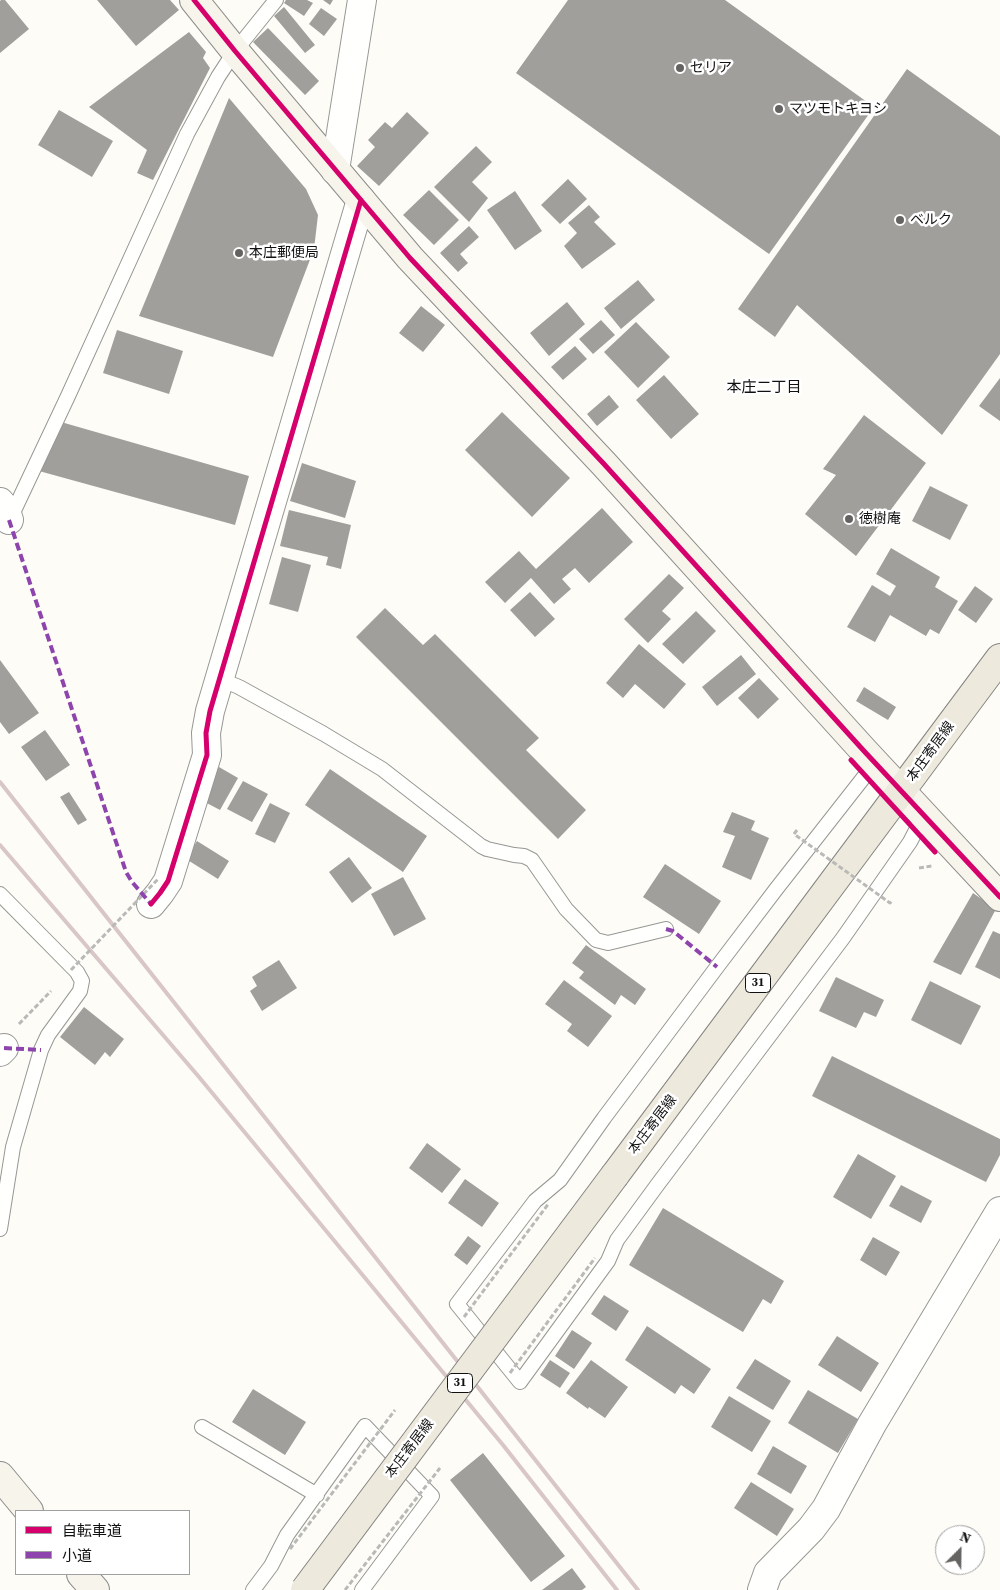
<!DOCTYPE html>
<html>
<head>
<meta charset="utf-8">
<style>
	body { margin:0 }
	#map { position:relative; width:1000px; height:1590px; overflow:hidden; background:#fdfcf7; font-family:"Source Serif 4","Noto Sans JP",serif }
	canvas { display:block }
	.legend { position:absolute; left:15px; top:1510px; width:175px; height:65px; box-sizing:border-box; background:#fff; border:1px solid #a0a0a0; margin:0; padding:6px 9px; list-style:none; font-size:15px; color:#111 }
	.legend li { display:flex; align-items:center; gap:10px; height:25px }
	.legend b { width:25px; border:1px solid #a0a0a0 }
	.north { position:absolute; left:935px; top:1525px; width:50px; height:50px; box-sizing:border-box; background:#fff; border:1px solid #a0a0a0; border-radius:50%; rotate:23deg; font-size:14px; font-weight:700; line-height:20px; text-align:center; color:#111 }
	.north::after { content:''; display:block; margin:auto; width:18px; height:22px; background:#646362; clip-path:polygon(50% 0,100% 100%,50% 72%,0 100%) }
</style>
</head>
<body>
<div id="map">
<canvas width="1000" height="1590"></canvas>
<ul class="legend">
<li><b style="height:6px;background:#d6006c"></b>自転車道</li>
<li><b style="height:6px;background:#8e44ad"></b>小道</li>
</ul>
<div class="north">N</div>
</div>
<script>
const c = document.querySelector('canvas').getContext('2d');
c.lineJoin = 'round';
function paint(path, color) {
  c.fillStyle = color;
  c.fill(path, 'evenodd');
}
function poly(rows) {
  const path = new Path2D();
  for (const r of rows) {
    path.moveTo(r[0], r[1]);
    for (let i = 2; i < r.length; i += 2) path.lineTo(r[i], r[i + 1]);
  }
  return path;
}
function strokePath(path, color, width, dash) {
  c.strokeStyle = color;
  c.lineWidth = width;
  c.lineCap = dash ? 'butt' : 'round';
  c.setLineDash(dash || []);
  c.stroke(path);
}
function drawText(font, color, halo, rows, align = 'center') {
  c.font = font + ' "Source Serif 4","Noto Sans JP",serif';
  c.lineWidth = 5;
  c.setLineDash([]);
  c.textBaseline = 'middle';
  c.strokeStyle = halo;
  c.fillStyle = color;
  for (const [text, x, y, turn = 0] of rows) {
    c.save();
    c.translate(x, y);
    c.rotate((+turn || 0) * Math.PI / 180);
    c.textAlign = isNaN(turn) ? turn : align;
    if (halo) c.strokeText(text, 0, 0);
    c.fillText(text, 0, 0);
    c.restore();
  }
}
const building = poly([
	[1,0,5,0,29,29,0,53,0,1],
	[97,0,170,0,179,10,136,46],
	[286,0,307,0,313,3,304,16,284,3],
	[323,0,333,0,330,5],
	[568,0,725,0,874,107,769,254,516,73],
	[284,7,315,45,305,53,274,16],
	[321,8,337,19,324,36,309,24],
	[268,28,319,81,305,95,253,42],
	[189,32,206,52,203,58,210,68,153,180,137,173,147,150,89,107],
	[907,69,1000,136,1000,354,942,435,797,305,775,337,738,309],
	[229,98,306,189,318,215,314,249,273,357,139,316],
	[59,110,113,141,92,177,38,145],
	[407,112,429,133,379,186,357,166,375,147,368,140,385,122,392,128],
	[476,146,492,162,472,182,488,198,469,222,434,187],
	[568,179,587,199,560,224,541,205],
	[429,190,459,220,434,245,403,215],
	[515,191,542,231,515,250,487,210],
	[589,205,600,217,594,222,616,244,582,269,564,246,577,233,568,223],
	[469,226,479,237,460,254,468,263,458,272,440,253],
	[638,280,655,300,621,329,604,308],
	[567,302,585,324,549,356,530,333],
	[421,306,445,325,423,352,399,333],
	[601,320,615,335,593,354,579,339],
	[636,322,670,357,638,388,604,352],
	[117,330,183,351,169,394,103,373],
	[575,346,587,359,563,380,551,367],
	[664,375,699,414,671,439,636,400],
	[1000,378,1000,421,979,406],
	[609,395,619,407,597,426,587,414],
	[502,412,570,478,532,517,465,450],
	[864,415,926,463,856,556,805,514,836,475,823,469],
	[61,422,249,476,235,525,39,471],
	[302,463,356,481,345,518,290,501],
	[930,486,968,505,950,540,912,521],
	[602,508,633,542,589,583,575,568,562,579,571,589,554,604,531,578,505,603,485,582,519,551,536,569],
	[289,510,351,525,341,569,326,565,328,557,280,546],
	[891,548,940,577,935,587,958,601,939,634,930,629,926,636,890,615,875,642,847,627,872,585,890,596,896,586,876,574],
	[282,557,311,565,298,612,269,604],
	[669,574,684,588,662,611,671,619,648,643,624,619],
	[975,586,993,599,976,623,958,610],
	[530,592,555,619,535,637,510,610],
	[385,608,423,645,435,634,539,738,526,750,586,810,558,839,356,637],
	[696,611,716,631,683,664,662,644],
	[639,644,686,684,664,709,635,684,623,698,606,683],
	[741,655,756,674,717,706,702,687],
	[0,660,39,713,9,734,0,722],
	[759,678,779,699,758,719,738,698],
	[864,687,896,707,888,720,856,701],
	[45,730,70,765,46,781,21,747],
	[219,767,238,778,220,810,201,800],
	[330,769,427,836,403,872,305,805],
	[243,781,268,794,252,822,227,809],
	[69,792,87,820,78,825,60,797],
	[270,803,290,813,275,843,255,834],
	[732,812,755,821,751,830,769,838,751,880,722,867,735,836,723,832],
	[197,841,229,861,218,879,186,859],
	[349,857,372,888,352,903,329,872],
	[665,864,721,901,699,934,643,897],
	[403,877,426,919,394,936,371,894],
	[973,893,996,909,961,975,933,962],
	[993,931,1000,934,1000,979,975,967],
	[586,945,646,989,635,1005,621,995,615,1005,579,978,584,972,572,963],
	[279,960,297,988,262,1011,250,991,257,986,252,977],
	[836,977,884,1000,876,1017,864,1012,856,1028,819,1011],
	[564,980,612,1016,588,1047,567,1031,572,1024,545,1004],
	[930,981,981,1006,961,1045,911,1020],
	[84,1007,124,1039,110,1057,105,1052,95,1065,60,1037],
	[832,1056,1000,1139,1000,1155,986,1182,812,1096],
	[427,1143,461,1169,442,1193,409,1168],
	[858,1154,896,1176,871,1219,833,1197],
	[465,1179,499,1203,482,1227,448,1203],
	[901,1185,932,1201,921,1223,889,1206],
	[663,1208,784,1281,771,1304,763,1299,743,1332,629,1265],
	[468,1236,481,1246,467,1265,454,1255],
	[873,1237,900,1252,886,1276,860,1260],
	[604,1295,629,1311,616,1331,591,1314],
	[647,1326,711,1369,694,1394,681,1385,675,1394,625,1360],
	[572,1330,592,1343,574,1369,555,1356],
	[837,1336,879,1363,861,1392,818,1365],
	[755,1359,791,1381,773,1410,736,1388],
	[550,1360,570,1373,560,1388,540,1375],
	[591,1360,628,1387,605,1418,589,1407,588,1409,566,1393],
	[253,1389,306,1422,285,1455,232,1422],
	[808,1390,858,1419,838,1453,788,1423],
	[729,1396,771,1421,752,1452,711,1427],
	[773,1446,807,1466,791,1494,757,1474],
	[483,1453,565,1556,531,1582,450,1480],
	[751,1482,794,1509,777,1536,734,1508],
	[572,1568,586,1587,582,1590,542,1590]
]);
const path = poly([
	[919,868,932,866],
	[19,1024,51,991]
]);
const lane = poly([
	[10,519,68,396,187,134,218,77,235,51,276,0],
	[220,679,239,687,324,734,382,769,481,846,487,849,514,855,524,856,532,860,566,909,596,940,608,943,666,929],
	[875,763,777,888,717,967,604,1118,560,1180,535,1201,457,1304,520,1382,608,1261,617,1240,658,1184,843,938,910,842,924,815],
	[0,894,77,972,82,981,80,991,48,1035,41,1050,13,1147,0,1229],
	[202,1427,317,1495],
	[253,1590,271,1566,287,1535,365,1426,432,1496,362,1590]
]);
const street = poly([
	[335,170,362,0],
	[0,502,5,508,9,520],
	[151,904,160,893,168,881,207,755,206,733,210,711,361,200],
	[0,1052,4,1048],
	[762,1590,768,1573,811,1529,826,1509,872,1424,1000,1211]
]);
const secondary = poly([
	[194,0,235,51,410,258,604,464,864,751,1000,897],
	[0,1476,29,1511],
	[81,1574,95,1590]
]);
const primary = poly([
	[615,1175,1000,658]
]);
const rail = poly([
	[0,782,638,1590],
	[0,845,199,1077,503,1445,617,1590]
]);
const pathBridge = poly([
	[797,830,794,834,890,903,892,901],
	[71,970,159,878],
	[464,1317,549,1203],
	[510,1373,595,1258],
	[290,1549,395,1410],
	[345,1590,440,1468]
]);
const primaryBridge = poly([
	[305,1590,615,1175]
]);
const quiet = poly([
	[9,520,126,872,132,882,151,904],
	[666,929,673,931,717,967],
	[4,1048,41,1050]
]);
const cycleway = poly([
	[194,0,235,51,410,258,604,464,864,751,1000,897],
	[851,760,935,852],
	[151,904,160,893,168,881,207,755,206,733,210,711,361,200]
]);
const markers = [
	[680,68,5,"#646362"],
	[779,109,5,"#646362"],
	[900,220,5,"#646362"],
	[239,253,5,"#646362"],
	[849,519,5,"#646362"]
];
const shields = [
	[758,983,25],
	[460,1383,25]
];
const shieldNames = [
	["31",758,983],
	["31",460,1383]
];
const poiNames = [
	["セリア",690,68],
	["マツモトキヨシ",789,109],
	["ベルク",910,220],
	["本庄郵便局",249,253],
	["徳樹庵",859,519]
];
const streetNames = [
	["本庄寄居線",931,752,-54],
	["本庄寄居線",653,1125,-53],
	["本庄寄居線",410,1449,-53]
];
const neighbourhoodNames = [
	["本庄二丁目",764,388]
];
paint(building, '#a19f9c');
strokePath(lane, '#979795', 16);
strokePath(street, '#979795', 30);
strokePath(secondary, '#8e8d8b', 30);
strokePath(primary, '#858482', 30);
strokePath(path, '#b9b9b8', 3, [5, 2.5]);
strokePath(lane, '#fffffe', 14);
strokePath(street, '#fffffe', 28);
strokePath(secondary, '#f6f4eb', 28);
strokePath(primary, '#ede9dc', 28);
strokePath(rail, '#d9c6c7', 4);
strokePath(primaryBridge, '#858482', 30, []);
strokePath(pathBridge, '#b9b9b8', 3, [5, 2.5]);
strokePath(primaryBridge, '#ede9dc', 28);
strokePath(quiet, '#8e44ad', 4, [8, 4]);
strokePath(cycleway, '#d6006c', 5);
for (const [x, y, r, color] of markers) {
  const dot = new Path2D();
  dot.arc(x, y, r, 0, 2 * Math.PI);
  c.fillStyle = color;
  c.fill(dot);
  strokePath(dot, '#fff', 2);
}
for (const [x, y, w] of shields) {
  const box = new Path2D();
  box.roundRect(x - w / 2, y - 9.5, w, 19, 4);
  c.fillStyle = '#fff';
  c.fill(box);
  strokePath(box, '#111', 1);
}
drawText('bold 12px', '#111', null, shieldNames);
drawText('14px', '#111', '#fff', poiNames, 'left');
drawText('14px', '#111', '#fff', streetNames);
drawText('15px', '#111', '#fff', neighbourhoodNames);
</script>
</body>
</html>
